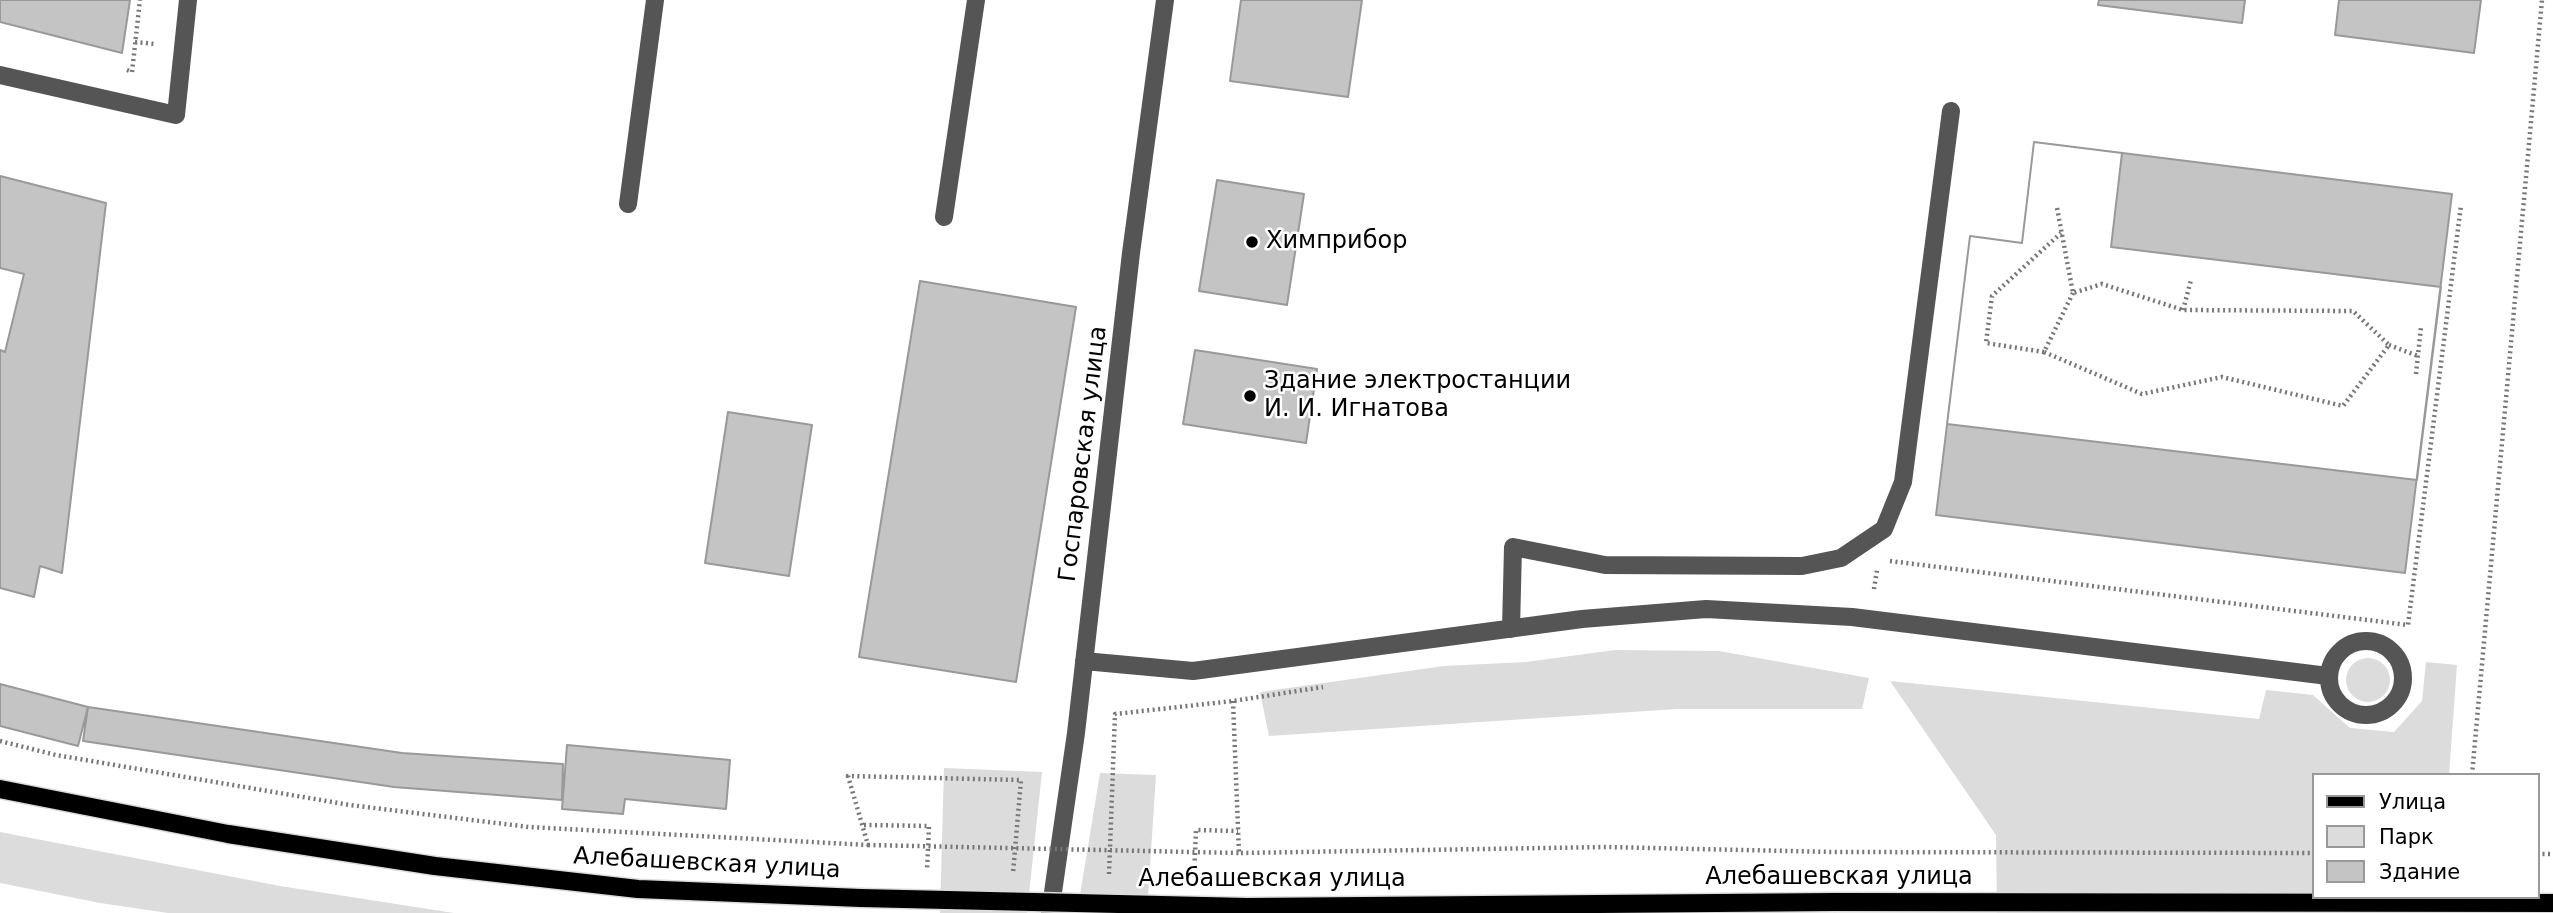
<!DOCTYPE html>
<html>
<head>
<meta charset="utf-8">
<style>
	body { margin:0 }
	#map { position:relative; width:2553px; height:913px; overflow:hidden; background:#fff; font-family:"DejaVu Sans",sans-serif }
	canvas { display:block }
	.legend { position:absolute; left:2312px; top:773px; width:228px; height:126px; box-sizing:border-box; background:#fff; border:2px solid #999; margin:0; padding:9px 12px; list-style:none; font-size:21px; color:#000 }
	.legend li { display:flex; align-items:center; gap:14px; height:35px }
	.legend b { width:35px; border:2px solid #999 }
</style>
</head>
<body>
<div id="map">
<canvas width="2553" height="913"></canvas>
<ul class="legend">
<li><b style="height:9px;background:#000"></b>Улица</li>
<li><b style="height:19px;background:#dcdcdc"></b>Парк</li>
<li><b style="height:19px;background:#c4c4c4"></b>Здание</li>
</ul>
</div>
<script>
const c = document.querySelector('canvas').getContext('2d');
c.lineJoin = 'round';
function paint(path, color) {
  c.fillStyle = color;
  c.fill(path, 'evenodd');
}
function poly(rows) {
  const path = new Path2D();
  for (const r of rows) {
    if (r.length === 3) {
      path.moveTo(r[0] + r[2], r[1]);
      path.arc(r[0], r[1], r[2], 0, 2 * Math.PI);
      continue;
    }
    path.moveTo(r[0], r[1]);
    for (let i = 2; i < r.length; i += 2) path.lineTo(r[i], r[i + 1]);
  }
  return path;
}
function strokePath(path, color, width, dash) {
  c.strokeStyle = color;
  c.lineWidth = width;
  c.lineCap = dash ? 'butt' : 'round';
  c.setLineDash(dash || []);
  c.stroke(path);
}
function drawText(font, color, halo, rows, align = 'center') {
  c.font = font + ' "DejaVu Sans",sans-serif';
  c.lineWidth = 5;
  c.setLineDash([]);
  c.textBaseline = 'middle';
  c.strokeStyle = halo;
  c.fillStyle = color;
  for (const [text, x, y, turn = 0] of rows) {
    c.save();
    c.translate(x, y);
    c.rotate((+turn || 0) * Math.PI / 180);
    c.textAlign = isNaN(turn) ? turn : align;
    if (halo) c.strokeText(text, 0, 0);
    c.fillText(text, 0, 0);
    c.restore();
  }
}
const green = poly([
	[1615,650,1719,651,1869,678,1862,709,1677,709,1269,736,1260,692,1444,666,1526,662],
	[2368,680,22],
	[2426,662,2457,665,2449,775,2313,775,2313,897,2439,897,2438,913,1997,913,1996,835,1890,681,2259,719,2266,690,2313,695,2350,728,2394,732,2422,701],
	[944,768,1042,772,1027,913,940,913],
	[1100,773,1156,775,1147,913,1077,913],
	[0,832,280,886,454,913,168,913,100,903,0,883]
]);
const building = poly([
	[0,0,130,0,122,53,0,22,0,0],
	[1241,0,1362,0,1348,97,1230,81,1241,0],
	[2099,0,2245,0,2242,23,2098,5,2099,0],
	[2339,0,2481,0,2474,53,2335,35,2339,0],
	[2034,142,2122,153,2111,247,2441,287,2417,480,1947,424,1970,236,2022,243,2034,142],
	[2034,142,2452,194,2405,573,1936,515,1970,236,2022,243,2034,142],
	[0,176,106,203,62,573,40,566,34,597,0,588,0,350,5,352,24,274,0,268,0,176],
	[1217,180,1304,194,1287,305,1199,291,1217,180],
	[920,281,1076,307,1016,682,859,657,920,281],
	[1195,350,1317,369,1306,443,1183,424,1195,350],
	[728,412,812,425,789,576,705,563,728,412],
	[0,684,88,707,78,746,0,726,0,684],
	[88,707,402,753,563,764,562,800,394,787,83,741,88,707],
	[567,745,730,760,726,809,625,799,623,814,562,809,567,745]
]);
const path = poly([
	[135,42,155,44],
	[127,70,132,72,140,0],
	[2057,208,2073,293,2102,284,2183,310,2353,311,2389,345,2343,406,2222,377,2142,394,2044,352,2073,293],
	[2183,310,2191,280],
	[2389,345,2418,356],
	[2044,352,1986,343,1992,296,2061,233],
	[2416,374,2421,327],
	[1890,561,2408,625,2461,205],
	[1874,589,1877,570],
	[1233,701,1239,853,1606,847,1834,852,2313,853],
	[0,741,56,755,350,805,529,827,868,845,848,776,1021,780,1013,873],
	[2472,775,2542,0],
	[864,825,929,826,927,870],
	[2537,854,2553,854],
	[1109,874,1115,714,1233,701,1323,687],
	[1194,877,1196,830,1238,831]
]);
const minor = poly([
	[0,75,176,115,188,0],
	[628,204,655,0],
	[944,217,976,0],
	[1511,629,1513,547,1605,565,1802,566,1841,558,1884,529,1903,482,1951,111],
	[2366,678,37],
	[1084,661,1193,671,1582,619,1706,609,1852,617,2328,676],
	[1050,913,1076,733,1131,253,1165,0]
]);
const major = poly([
	[0,789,228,834,435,866,638,889,861,898],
	[1247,907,1834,902]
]);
const pathBridge = poly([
	[868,845,1239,853]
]);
const majorBridge = poly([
	[861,898,1247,907],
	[1834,902,2553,903]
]);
const markers = [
	[1252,242,7,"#000"],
	[1250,396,7,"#000"]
];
const poiNames = [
	["Химприбор",1266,242],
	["Здание электростанции",1264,382],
	["И. И. Игнатова",1264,410]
];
const streetNames = [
	["Госпаровская улица",1084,454,-83],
	["Алебашевская улица",707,864,3],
	["Алебашевская улица",1839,878],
	["Алебашевская улица",1272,880]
];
paint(green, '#dcdcdc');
paint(building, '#c4c4c4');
strokePath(building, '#999', 2);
strokePath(major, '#dbdbdb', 21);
strokePath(path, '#777', 4.5, [2, 3.5]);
strokePath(minor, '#555', 18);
strokePath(major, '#000', 18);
strokePath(majorBridge, '#dbdbdb', 21, []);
strokePath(pathBridge, '#777', 4.5, [2, 3.5]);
strokePath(majorBridge, '#000', 18);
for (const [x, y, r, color] of markers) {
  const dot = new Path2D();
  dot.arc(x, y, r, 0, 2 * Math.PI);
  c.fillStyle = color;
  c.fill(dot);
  strokePath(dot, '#fff', 2.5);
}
drawText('24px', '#000', '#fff', poiNames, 'left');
drawText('24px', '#000', '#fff', streetNames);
</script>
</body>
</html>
